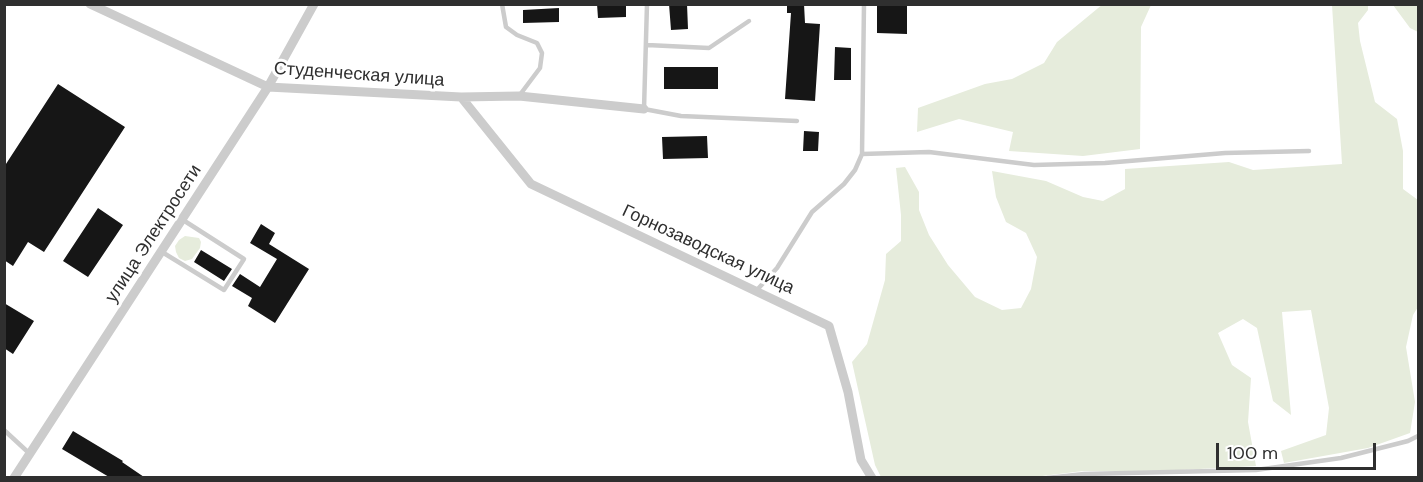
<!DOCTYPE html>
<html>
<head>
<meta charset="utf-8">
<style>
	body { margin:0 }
	#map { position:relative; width:1423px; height:482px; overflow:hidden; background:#fff; font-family:"DM Sans",sans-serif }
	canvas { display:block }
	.frame { position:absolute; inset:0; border:6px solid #2f2f2f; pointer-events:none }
	.scale { position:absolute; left:1216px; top:443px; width:160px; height:27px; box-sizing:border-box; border:3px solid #2f2f2f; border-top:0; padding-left:8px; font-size:18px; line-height:21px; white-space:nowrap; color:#2f2f2f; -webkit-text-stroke:4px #fff; paint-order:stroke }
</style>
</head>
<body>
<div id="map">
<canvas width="1423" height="482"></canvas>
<div class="frame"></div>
<div class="scale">100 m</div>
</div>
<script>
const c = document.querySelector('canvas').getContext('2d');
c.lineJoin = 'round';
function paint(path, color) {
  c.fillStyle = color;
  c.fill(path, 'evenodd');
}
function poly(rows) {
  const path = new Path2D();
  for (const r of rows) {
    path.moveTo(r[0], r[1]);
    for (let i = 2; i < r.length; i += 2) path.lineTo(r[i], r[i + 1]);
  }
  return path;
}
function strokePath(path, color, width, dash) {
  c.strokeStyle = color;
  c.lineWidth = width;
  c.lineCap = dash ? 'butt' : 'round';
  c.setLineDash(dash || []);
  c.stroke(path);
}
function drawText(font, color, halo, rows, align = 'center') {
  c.font = font + ' "DM Sans",sans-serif';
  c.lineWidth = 6;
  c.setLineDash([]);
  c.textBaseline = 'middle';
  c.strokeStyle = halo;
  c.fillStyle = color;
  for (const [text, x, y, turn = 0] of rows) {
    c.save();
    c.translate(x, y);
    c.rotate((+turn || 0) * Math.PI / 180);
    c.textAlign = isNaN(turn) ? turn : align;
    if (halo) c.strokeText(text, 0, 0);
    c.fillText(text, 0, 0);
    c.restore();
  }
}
const green = poly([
	[1103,4,1151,5,1141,27,1140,149,1083,156,1009,151,1013,132,959,119,917,132,918,108,985,84,1012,79,1044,63,1057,42],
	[1332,5,1368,5,1368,10,1358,23,1360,41,1375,102,1397,119,1403,151,1403,189,1418,200,1418,307,1413,315,1406,347,1415,402,1410,433,1368,448,1284,463,1281,451,1326,435,1329,408,1311,310,1282,312,1291,415,1273,401,1257,328,1243,319,1218,333,1232,365,1251,378,1248,422,1256,466,1161,471,1083,471,1026,478,881,477,875,465,852,362,867,344,885,280,886,254,901,241,901,215,896,168,905,167,919,192,919,210,929,235,948,265,975,297,1002,310,1021,308,1031,289,1037,257,1026,233,1006,222,996,197,992,171,1046,181,1083,197,1103,201,1125,189,1125,169,1229,162,1253,170,1342,164],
	[1393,5,1418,5,1418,32,1410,28],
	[185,236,199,238,201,242,200,248,192,259,185,261,179,258,176,252,175,246,179,240]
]);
const building = poly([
	[597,4,626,4,626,17,598,18],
	[669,4,687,4,688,29,671,30],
	[787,4,804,4,805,23,820,24,815,101,785,99,791,13,787,13],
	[877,4,907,4,907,34,877,33],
	[559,8,559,22,523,23,523,10],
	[835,47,851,48,851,80,834,80],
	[664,67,718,67,718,89,664,89],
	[58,84,125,127,44,252,28,242,13,266,4,260,4,167],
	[804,131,819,132,818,151,803,151],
	[707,136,708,158,663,159,662,137],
	[98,208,123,225,88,277,63,261],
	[261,224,275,233,269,244,309,269,275,323,248,306,252,298,232,286,240,274,260,287,277,259,250,243],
	[201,250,232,269,224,281,194,262],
	[4,303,34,321,13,354,4,348],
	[73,431,123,461,122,462,144,477,109,477,62,449]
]);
const lane = poly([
	[502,4,506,27,517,35,537,43,542,53,540,68,519,96],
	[647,4,644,109,681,116,797,121],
	[647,45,709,48,749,21],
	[862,154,929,152,1034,165,1105,163,1225,153,1309,151],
	[162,252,224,290,244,259,183,220],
	[756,291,777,268,812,212,844,184,855,170,862,154,864,4],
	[4,430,30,454],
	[1047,478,1084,474,1256,470,1341,458,1408,441,1418,436]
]);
const street = poly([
	[90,4,268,87,461,97,519,96,644,109],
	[461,97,531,184,829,326,848,392,861,460,872,478],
	[14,478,268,87,314,4]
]);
const streetNames = [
	["Студенческая улица",359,75,4],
	["улица Электросети",154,234,-57],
	["Горнозаводская улица",708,250,25]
];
paint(green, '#e6ecdc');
paint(building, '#161616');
strokePath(lane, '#ccc', 4.5);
strokePath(street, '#ccc', 9);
drawText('18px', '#2f2f2f', '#fff', streetNames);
</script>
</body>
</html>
